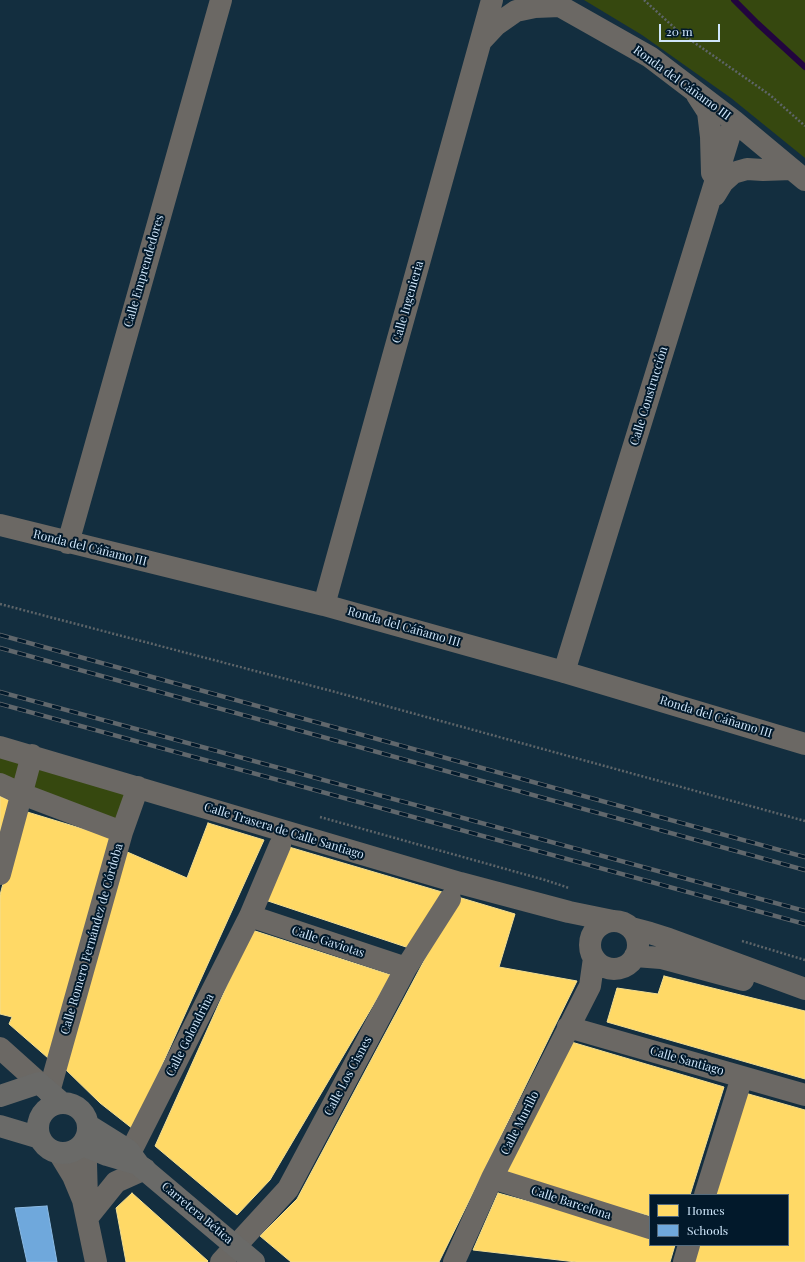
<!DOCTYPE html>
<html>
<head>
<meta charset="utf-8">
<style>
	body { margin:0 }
	#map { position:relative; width:805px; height:1262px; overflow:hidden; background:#132e3f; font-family:"Playfair Display",serif }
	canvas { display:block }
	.legend { position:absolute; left:649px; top:1194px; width:140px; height:52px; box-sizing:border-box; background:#02192b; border:1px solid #546b7e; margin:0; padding:5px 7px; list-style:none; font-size:12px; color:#cfe6fa }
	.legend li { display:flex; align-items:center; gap:8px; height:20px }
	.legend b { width:20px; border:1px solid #546b7e }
	.scale { position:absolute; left:659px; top:24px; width:61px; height:18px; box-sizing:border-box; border:2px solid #cfe6fa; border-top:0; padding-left:5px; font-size:12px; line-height:14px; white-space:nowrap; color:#cfe6fa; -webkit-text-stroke:3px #02192b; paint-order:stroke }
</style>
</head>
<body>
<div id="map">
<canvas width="805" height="1262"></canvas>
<ul class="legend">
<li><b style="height:11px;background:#ffd966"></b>Homes</li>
<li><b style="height:11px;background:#6fa8dc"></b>Schools</li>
</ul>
<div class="scale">20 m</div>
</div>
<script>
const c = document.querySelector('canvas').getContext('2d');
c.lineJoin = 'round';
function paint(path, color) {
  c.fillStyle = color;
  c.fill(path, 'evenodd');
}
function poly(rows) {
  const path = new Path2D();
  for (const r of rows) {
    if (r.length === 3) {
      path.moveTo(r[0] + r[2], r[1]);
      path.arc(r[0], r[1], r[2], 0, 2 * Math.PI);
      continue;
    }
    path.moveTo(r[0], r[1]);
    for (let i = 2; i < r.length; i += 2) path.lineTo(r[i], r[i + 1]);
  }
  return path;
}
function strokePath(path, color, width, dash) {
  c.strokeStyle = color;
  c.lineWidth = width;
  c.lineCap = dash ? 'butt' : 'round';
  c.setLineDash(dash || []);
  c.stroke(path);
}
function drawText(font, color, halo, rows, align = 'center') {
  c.font = font + ' "Playfair Display",serif';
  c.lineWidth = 4;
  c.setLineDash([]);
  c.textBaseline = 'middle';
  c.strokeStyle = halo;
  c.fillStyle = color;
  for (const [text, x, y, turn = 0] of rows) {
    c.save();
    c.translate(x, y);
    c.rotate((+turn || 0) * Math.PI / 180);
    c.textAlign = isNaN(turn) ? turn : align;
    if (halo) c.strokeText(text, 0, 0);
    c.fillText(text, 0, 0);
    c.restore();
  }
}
const green = poly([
	[584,0,805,0,805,158,731,98,642,35],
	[0,747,138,787,122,832,0,784]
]);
const homes = poly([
	[0,796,10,801,0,838,0,796],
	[24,811,113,838,48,1058,9,1024,12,1017,0,1014,0,895,21,815,24,811],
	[208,823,264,840,133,1129,100,1103,64,1068,125,851,187,878,208,823],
	[289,847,442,892,409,948,265,900,289,847],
	[458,897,515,914,499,967,577,981,439,1262,291,1262,260,1236,297,1199,458,897],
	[252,930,391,975,270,1180,237,1215,155,1146,252,930],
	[664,976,805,1011,805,1079,607,1022,617,988,658,994,664,976],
	[568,1041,724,1087,690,1195,650,1195,650,1216,505,1176,568,1041],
	[745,1093,805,1110,805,1262,693,1262,698,1245,788,1245,788,1195,714,1195,745,1093],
	[132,1193,208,1261,207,1262,126,1262,116,1208,132,1193],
	[498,1193,650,1235,650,1245,675,1245,670,1262,576,1262,473,1250,498,1193]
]);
const schools = poly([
	[47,1206,57,1262,27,1262,15,1208,47,1206]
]);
const stream = poly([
	[734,0,757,23,805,67]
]);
const path = poly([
	[644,0,679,32,770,95,805,126],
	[0,604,328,690,805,821],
	[320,817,545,880,569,888],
	[742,941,805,960]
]);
const street = poly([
	[549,0,650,57,734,121,805,180],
	[481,41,496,25,516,11,535,7,560,6],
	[697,95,708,112,711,137,712,173],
	[715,195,723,182,733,173,747,169,763,170,792,169],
	[0,525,324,605,564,672,805,744],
	[68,543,221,0],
	[324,605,492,0],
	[564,672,734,121],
	[0,747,460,883,569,912,613,921],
	[0,784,22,794,122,832],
	[0,874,32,755],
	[250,916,406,968],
	[614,945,24],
	[631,928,650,933,669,939,805,989],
	[635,956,661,958,743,980],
	[568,1027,805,1095],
	[0,1048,39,1083],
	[49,1092,122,832,138,787],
	[81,1146,86,1163,87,1199],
	[59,1153,73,1176,83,1200,96,1262],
	[130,1153,250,916,280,845],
	[492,1178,650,1228],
	[705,1195,742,1077],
	[87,1218,116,1182,145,1169],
	[221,1262,288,1189,406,968,450,899],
	[454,1262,492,1178,590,986,594,958],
	[684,1262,689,1245]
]);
const secondary = poly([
	[0,1096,39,1083,62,1103],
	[63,1128,25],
	[88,1125,128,1150,139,1165,254,1262],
	[0,1126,40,1138],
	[83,1145,107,1155,134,1163]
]);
const rail = poly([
	[0,635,805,857],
	[0,648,805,870],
	[0,692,805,911],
	[0,704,805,924]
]);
const streetNames = [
	["Ronda del Cáñamo III",682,83,36],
	["Calle Emprendedores",144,271,-74],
	["Calle Ingenieria",408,302,-74],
	["Calle Construcción",649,396,-73],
	["Ronda del Cáñamo III",90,548,14],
	["Ronda del Cáñamo III",404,627,16],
	["Ronda del Cáñamo III",716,717,17],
	["Calle Trasera de Calle Santiago",284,831,17],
	["Calle Romero Fernández de Córdoba",92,939,-74],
	["Calle Gaviotas",328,942,18],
	["Calle Golondrina",190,1035,-63],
	["Calle Santiago",687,1061,16],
	["Calle Los Cisnes",348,1076,-62],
	["Calle Murillo",520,1123,-63],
	["Calle Barcelona",571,1203,18],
	["Carretera Bética",197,1213,40]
];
paint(green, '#36480f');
paint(homes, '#ffd966');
strokePath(homes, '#f1dd92', 1);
paint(schools, '#6fa8dc');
strokePath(schools, '#8cbbe5', 1);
strokePath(stream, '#22053e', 6);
strokePath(path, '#5e6569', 2.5, [2, 2]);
strokePath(street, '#6b6864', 22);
strokePath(secondary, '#6a6a68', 22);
strokePath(rail, '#60676c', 4.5);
strokePath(rail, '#02192b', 3, [9]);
drawText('12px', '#cfe6fa', '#02192b', streetNames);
</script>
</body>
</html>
